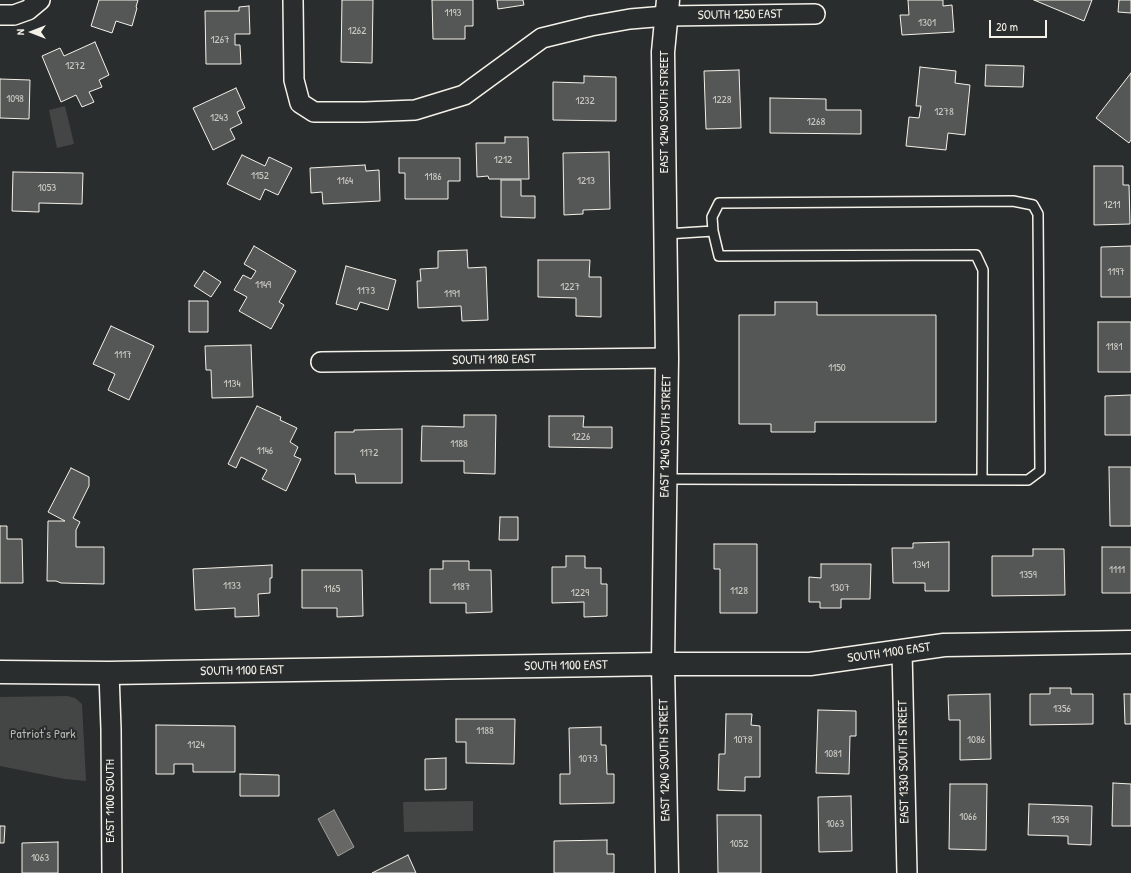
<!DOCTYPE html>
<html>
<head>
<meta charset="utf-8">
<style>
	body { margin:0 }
	#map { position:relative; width:1131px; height:873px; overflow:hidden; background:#2a2d2e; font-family:"Patrick Hand",sans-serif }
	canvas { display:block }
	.north { position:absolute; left:12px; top:12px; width:40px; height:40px; -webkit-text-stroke:3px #2a2d2e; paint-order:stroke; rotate:270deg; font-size:11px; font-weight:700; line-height:16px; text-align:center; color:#f4f1e8 }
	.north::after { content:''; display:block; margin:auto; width:14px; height:18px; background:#f4f1e8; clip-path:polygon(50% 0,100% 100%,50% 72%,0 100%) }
	.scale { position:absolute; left:989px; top:20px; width:58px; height:18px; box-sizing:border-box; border:2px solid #f4f1e8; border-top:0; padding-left:5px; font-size:12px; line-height:14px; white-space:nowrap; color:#f4f1e8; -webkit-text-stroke:3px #2a2d2e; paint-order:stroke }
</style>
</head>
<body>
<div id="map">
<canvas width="1131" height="873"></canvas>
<div class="north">N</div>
<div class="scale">20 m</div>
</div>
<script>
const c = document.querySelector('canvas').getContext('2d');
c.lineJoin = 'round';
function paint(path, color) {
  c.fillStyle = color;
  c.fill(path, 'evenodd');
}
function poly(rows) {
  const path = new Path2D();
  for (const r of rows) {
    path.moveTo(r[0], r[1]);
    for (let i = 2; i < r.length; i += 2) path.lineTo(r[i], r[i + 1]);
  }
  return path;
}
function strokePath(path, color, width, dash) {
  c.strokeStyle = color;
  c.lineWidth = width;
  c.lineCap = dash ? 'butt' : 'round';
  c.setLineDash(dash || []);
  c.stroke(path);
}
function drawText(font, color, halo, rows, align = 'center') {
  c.font = font + ' "Patrick Hand",sans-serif';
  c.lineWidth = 4;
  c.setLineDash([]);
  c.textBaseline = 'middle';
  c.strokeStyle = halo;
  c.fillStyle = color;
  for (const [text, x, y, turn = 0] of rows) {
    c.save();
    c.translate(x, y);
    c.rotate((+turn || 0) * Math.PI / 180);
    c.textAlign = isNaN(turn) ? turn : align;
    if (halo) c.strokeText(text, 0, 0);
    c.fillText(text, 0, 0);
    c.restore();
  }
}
const green = poly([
	[65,106,74,144,57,148,49,110],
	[67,696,75,698,82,704,86,781,65,779,0,766,0,697],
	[473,801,473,831,404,832,403,802]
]);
const water = poly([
	[334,810,354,847,338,856,318,819,334,810]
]);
const building = poly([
	[99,0,138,0,136,7,137,8,132,26,116,21,112,33,91,26,99,0],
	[342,0,373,0,372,63,341,62,342,0],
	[432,0,473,0,473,26,465,26,465,39,433,39,432,0],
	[497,0,523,0,524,5,498,9,497,0],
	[908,0,943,0,943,6,952,5,954,32,902,35,900,15,909,15,908,0],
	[1034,0,1092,0,1084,21,1034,0],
	[1119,0,1131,0,1131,13,1118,12,1119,0],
	[249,6,250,34,235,34,235,45,240,45,241,64,206,64,205,11,239,11,239,7,249,6],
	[95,42,109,75,99,80,102,87,89,92,94,102,82,107,76,95,61,102,42,56,60,48,64,56,95,42],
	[986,65,1024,66,1023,87,985,86,986,65],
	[920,67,956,71,955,83,970,85,965,135,948,133,946,150,906,146,909,117,919,118,921,106,916,106,920,67],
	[739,70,741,128,706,129,704,71,739,70],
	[1131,73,1131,140,1129,143,1096,118,1131,73],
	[584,76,616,77,616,121,553,120,553,82,584,83,584,76],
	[0,79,30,80,29,119,0,118,0,79],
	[236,88,245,108,237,112,242,123,230,129,235,139,213,150,193,108,236,88],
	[770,98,826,99,826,110,861,110,861,134,770,133,770,98],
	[505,137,528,137,529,179,489,179,488,176,477,177,476,143,505,143,505,137],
	[609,152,610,209,583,210,583,214,564,215,563,153,609,152],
	[242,155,265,166,269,157,292,168,278,195,265,189,260,200,227,184,242,155],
	[399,158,460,158,460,181,448,181,448,199,405,199,405,173,399,173,399,158],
	[365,165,366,171,379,170,380,201,323,204,322,192,311,193,310,168,365,165],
	[1094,166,1123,166,1123,185,1129,185,1130,224,1094,225,1094,166],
	[13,172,83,173,82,204,39,203,39,212,12,211,13,172],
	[501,180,521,180,521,196,535,196,535,218,501,217,501,180],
	[254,246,296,271,279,302,284,305,271,329,239,311,247,297,234,290,243,275,251,279,256,271,244,264,254,246],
	[1131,246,1131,297,1101,297,1101,247,1131,246],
	[467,250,468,268,486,267,488,320,462,321,461,306,418,308,417,281,421,281,420,269,438,268,438,251,467,250],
	[538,260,590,260,589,277,601,277,601,317,576,316,576,298,538,297,538,260],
	[346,266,396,280,388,310,360,302,357,310,336,304,346,266],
	[204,271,221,282,211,297,194,286,204,271],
	[189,301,208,301,208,332,189,332,189,301],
	[775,302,817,302,817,315,936,315,936,422,815,422,815,432,771,432,771,424,739,424,739,315,775,315,775,302],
	[1098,322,1131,322,1131,372,1098,372,1098,322],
	[111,326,154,346,129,400,108,390,115,374,93,364,111,326],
	[251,345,253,397,212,398,211,370,206,370,205,346,251,345],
	[1131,395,1131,435,1105,435,1105,396,1131,395],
	[257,406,281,417,280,420,297,428,290,442,298,447,294,456,301,459,286,491,262,479,267,470,241,457,236,468,228,464,257,406],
	[464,415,496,415,495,474,464,473,464,461,421,461,422,426,464,427,464,415],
	[549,416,584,416,583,427,612,427,612,448,549,447,549,416],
	[402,429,402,483,356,483,355,474,335,474,335,432,354,432,354,430,402,429],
	[1109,467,1131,467,1131,526,1110,526,1109,467],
	[71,468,89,477,89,486,73,518,80,522,76,530,76,547,104,547,104,584,61,583,56,581,47,581,48,521,65,521,48,512,71,468],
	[500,517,518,517,518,540,499,540,500,517],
	[0,526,7,526,7,539,22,539,23,583,0,583,0,526],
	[949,542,949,591,925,591,925,583,893,583,892,548,913,548,913,543,949,542],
	[714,544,757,544,757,613,720,613,720,569,714,569,714,544],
	[1102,547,1131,547,1131,593,1102,593,1102,547],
	[1033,549,1064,549,1065,595,992,596,992,556,1033,556,1033,549],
	[566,556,585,556,585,568,601,568,601,584,607,584,607,616,584,617,584,602,552,603,552,567,566,567,566,556],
	[443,561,469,561,469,570,491,570,492,612,466,613,466,603,430,603,430,569,443,569,443,561],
	[821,564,871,564,870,599,841,599,841,608,820,608,820,602,809,602,809,577,821,578,821,564],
	[272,565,272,578,270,578,270,593,258,594,259,616,235,617,235,608,195,610,193,569,272,565],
	[302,570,362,570,363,616,337,617,337,608,302,608,302,570],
	[1050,688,1071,688,1071,694,1093,694,1093,724,1030,725,1030,694,1050,694,1050,688],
	[990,694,991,759,960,760,960,720,949,720,948,695,990,694],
	[1124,694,1131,694,1131,724,1125,724,1124,694],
	[818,710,856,711,856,736,850,736,849,774,816,773,818,710],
	[726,714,752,714,751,725,760,726,760,777,745,777,745,791,718,790,719,754,725,754,726,714],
	[456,719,515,719,514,764,466,763,466,742,456,742,456,719],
	[156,725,235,726,235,772,193,772,193,764,174,764,174,774,156,774,156,725],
	[601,727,601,745,606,745,607,774,614,774,614,803,560,804,560,774,570,774,569,728,601,727],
	[446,758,446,789,425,790,425,759,446,758],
	[240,774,279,775,279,796,240,796,240,774],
	[1113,783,1131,784,1131,826,1112,826,1113,783],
	[950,784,987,784,986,850,949,849,950,784],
	[851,796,852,851,819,852,818,797,851,796],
	[1029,804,1092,806,1091,845,1068,844,1068,836,1028,835,1029,804],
	[717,815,761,815,761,873,718,873,717,815],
	[0,826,5,826,4,843,0,843,0,826],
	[607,840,607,854,614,854,614,873,554,873,554,841,607,840],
	[58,842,58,873,22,873,22,843,58,842],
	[408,855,416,873,372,873,408,855]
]);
const lane = poly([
	[713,231,719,256,976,255,983,270,982,480],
	[666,234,713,231,712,217,719,203,1013,201,1033,205,1038,214,1040,471,1028,480,666,479]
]);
const street = poly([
	[293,0,294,80,300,103,314,112,365,112,415,110,464,95,542,38,591,26,630,19,666,16,815,14],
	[0,15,14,15,28,10,40,0],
	[321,362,667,358],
	[902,651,907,873],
	[109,673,111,729,112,873]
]);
const secondary = poly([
	[0,672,109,673,663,664,810,664,944,645,1131,642],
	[667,873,663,664,667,358,663,52,668,0]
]);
const numberNames = [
	["1193",453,13],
	["1301",927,23],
	["1262",357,31],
	["1267",220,40],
	["1272",75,66],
	["1098",15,99],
	["1228",722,100],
	["1232",585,101],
	["1278",944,112],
	["1243",219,118],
	["1268",816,122],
	["1212",503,160],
	["1152",260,176],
	["1186",433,177],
	["1164",345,181],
	["1213",586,181],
	["1053",47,188],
	["1211",1112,205],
	["1197",1116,272],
	["1149",263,285],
	["1227",570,287],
	["1173",366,291],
	["1191",452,294],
	["1181",1114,347],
	["1117",123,355],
	["1150",837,368],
	["1134",232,384],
	["1226",581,437],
	["1188",459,444],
	["1146",265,451],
	["1172",369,453],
	["1341",921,565],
	["1111",1117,570],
	["1359",1028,575],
	["1133",232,586],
	["1187",461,587],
	["1307",840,588],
	["1165",332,589],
	["1128",739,591],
	["1229",580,593],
	["1356",1062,709],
	["1188",485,731],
	["1078",743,740],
	["1086",976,740],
	["1124",196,745],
	["1081",833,754],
	["1073",588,759],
	["1066",968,817],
	["1359",1060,820],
	["1063",835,824],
	["1052",739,844],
	["1063",40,858]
];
const streetNames = [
	["SOUTH 1250 EAST",740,15,-1],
	["EAST 1240 SOUTH STREET",665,112,-90],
	["SOUTH 1180 EAST",494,360,-1],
	["EAST 1240 SOUTH STREET",666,436,-89],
	["SOUTH 1100 EAST",889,653,-8],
	["SOUTH 1100 EAST",566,666,-1],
	["SOUTH 1100 EAST",242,671,-1],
	["EAST 1240 SOUTH STREET",665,760,-91],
	["EAST 1330 SOUTH STREET",904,762,-91],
	["EAST 1100 SOUTH",111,801,-90]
];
const parkNames = [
	["Patriot's Park",43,735]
];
paint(green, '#444645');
paint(water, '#676866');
strokePath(water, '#9f9f9a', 1);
paint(building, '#555756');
strokePath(building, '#f4f1e8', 1);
strokePath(lane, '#f4f1e8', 12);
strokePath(street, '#f4f1e8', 22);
strokePath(secondary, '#f4f1e8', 25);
strokePath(lane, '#2a2d2e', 9);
strokePath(street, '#2a2d2e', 19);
strokePath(secondary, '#2a2d2e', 22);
drawText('11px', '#cccac4', null, numberNames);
drawText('13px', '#f4f1e8', '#2a2d2e', streetNames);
drawText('13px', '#b6b5af', '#2a2d2e', parkNames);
</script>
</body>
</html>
